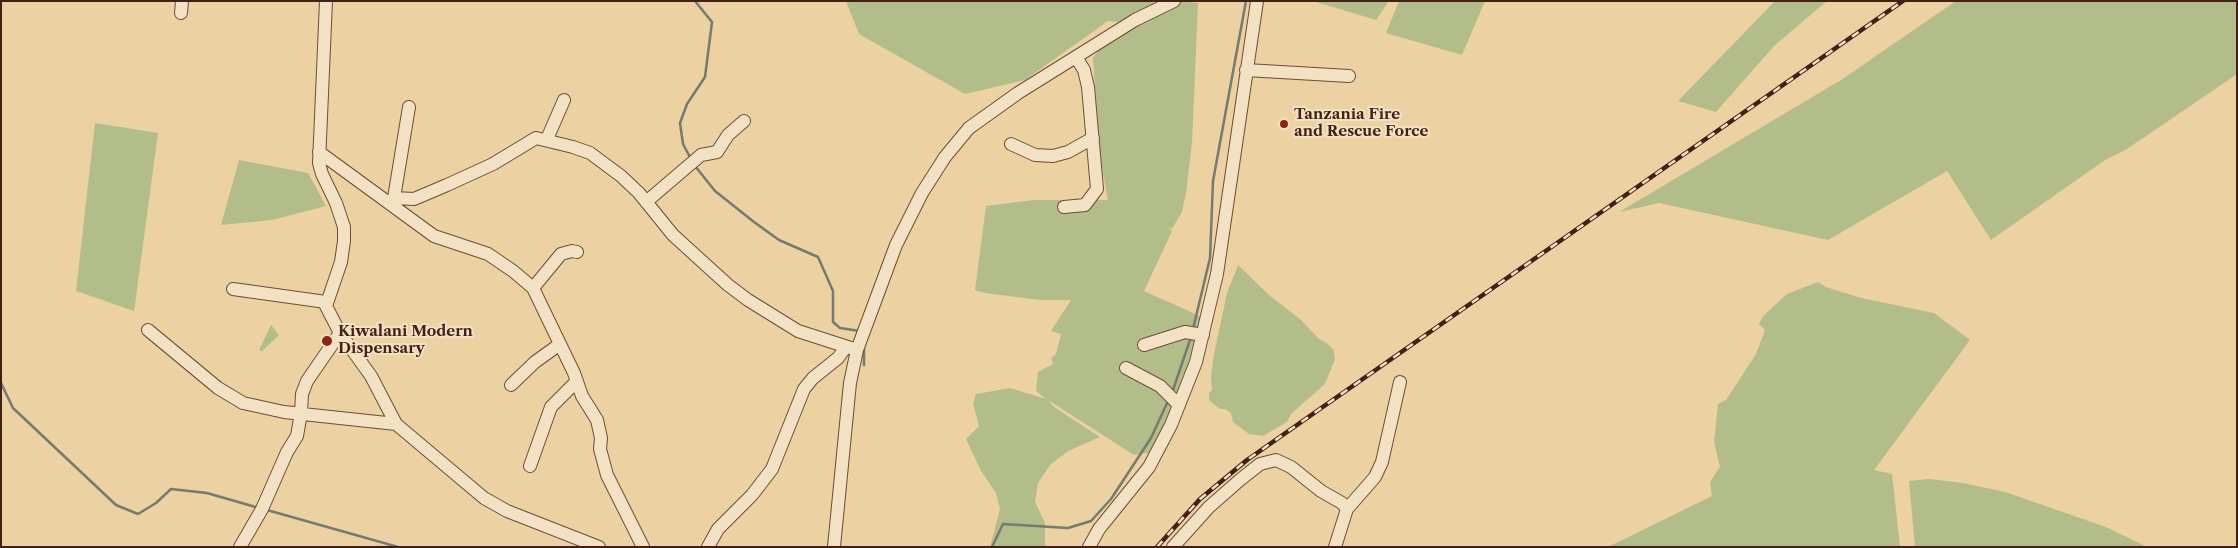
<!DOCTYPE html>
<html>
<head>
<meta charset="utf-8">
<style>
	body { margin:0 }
	#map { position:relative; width:2238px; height:548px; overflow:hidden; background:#ecd1a2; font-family:"Libre Caslon Text",serif }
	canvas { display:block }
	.frame { position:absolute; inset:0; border:2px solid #412115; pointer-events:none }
</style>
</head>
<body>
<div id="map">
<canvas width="2238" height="548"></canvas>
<div class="frame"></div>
</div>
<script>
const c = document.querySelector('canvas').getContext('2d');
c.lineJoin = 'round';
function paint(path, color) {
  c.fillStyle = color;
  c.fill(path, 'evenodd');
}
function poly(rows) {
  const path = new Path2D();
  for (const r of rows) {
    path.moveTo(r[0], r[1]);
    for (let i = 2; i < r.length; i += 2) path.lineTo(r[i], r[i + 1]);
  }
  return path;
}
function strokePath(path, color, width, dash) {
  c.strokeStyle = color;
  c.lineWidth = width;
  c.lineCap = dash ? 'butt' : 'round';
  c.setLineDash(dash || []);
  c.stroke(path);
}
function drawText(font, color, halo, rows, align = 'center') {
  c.font = font + ' "Libre Caslon Text",serif';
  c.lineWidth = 4;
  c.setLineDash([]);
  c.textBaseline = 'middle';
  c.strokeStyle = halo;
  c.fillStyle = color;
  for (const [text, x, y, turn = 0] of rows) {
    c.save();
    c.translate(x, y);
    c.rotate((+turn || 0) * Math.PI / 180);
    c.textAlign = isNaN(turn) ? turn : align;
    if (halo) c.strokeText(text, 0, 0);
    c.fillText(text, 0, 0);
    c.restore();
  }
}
const green = poly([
	[846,1,1153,1,1152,12,1176,1,1198,3,1192,143,1186,193,1182,212,1172,229,1167,228,1172,231,1144,291,1202,317,1195,345,1154,452,1134,455,1048,400,1054,407,1100,437,1068,451,1050,465,1038,483,1035,502,1045,523,1045,547,990,547,1000,509,996,493,981,471,966,439,979,426,973,403,976,394,1010,388,1046,399,1036,391,1038,372,1053,364,1051,358,1056,354,1061,334,1051,331,1071,300,1040,300,985,293,975,290,986,206,1034,200,1108,200,1099,152,1093,58,1111,32,1129,23,1108,21,1025,80,965,94,859,34],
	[1313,1,1389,1,1376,20],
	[1399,1,1485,1,1462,55,1386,33],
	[1775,1,1827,1,1774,46,1716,112,1678,101],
	[1956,1,2237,1,2237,74,2127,149,2105,160,1991,240,1947,171,1828,240,1659,203,1619,212,1841,80],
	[95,123,158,133,134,311,76,291],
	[239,160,308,173,326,206,272,220,221,225],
	[1238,265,1270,296,1300,319,1319,339,1325,342,1333,349,1335,359,1325,384,1291,414,1287,422,1263,436,1249,434,1233,422,1231,413,1225,409,1220,409,1209,400,1209,393,1212,390,1211,377,1214,354,1227,293],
	[1818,282,1826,287,1861,298,1934,313,1970,340,1874,470,1892,474,1900,547,1608,547,1712,496,1710,482,1720,467,1714,442,1718,404,1726,400,1756,354,1765,330,1759,324,1763,316,1787,294],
	[271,325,279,335,262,351,259,350],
	[1929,479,1963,483,2005,492,2106,527,2147,547,1915,547,1909,481]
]);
const stream = poly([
	[691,159,683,144,680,123,687,104,705,77,712,22,695,1],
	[695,166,715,191,754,222,779,240,818,257,833,291,833,322,840,328,860,331],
	[1193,329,1210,258,1213,181,1246,1],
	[864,348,864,365],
	[1,383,13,408,116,505,138,514,156,503,171,489,207,493,259,508],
	[1172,393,1191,337],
	[267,510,398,547],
	[992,547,1003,524,1068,528,1091,521,1111,499,1151,438,1168,401]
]);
const minor = poly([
	[326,1,319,163,322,174,336,203,344,227,344,241,341,262,326,306,340,333,371,376,396,424],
	[181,13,182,1],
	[1246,70,1349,76],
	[547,139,564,100],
	[1011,144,1035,155,1053,156,1068,152,1093,138],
	[319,152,434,236,488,254,513,271,533,288,574,373,582,396,597,420,601,438,600,449,607,475,643,547],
	[394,198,414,199,447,185,493,164,536,138,573,147,590,153,621,176,639,193,673,235,728,285,748,300,798,331,857,350],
	[646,202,701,155,717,152,728,135,744,121],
	[393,204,409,107],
	[1064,207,1085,205,1097,189,1088,87,1084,70,1076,57],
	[533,288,561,254,572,251,577,252],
	[233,289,326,302],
	[148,330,218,388,243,403,284,412,396,424,484,498,507,511,599,547],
	[1144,345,1185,332,1203,335],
	[1126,368,1160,386,1179,405],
	[511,385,535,362,560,344],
	[530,466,551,407,577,381],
	[1347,509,1375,477,1382,462,1400,382],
	[240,547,262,509,287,452,297,436,301,413,302,394,307,381,340,333],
	[708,547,718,529,752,495,772,469,804,389,813,378,838,358,846,347],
	[834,547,850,383,857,350,896,245,922,193,945,157,969,128,1018,93,1135,20,1174,1],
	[1089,547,1099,529,1149,467,1171,425,1196,362,1217,274,1257,1],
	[1173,547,1209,507,1241,479,1260,464,1276,460,1291,467,1321,491,1342,503,1347,509,1335,547]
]);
const rail = poly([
	[1157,547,1200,499,1247,460,1903,1]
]);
const markers = [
	[1284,124,5,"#8f2418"],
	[327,341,6,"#8f2418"]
];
const poiNames = [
	["Tanzania Fire",1294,115],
	["and Rescue Force",1294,132],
	["Kiwalani Modern",338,332],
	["Dispensary",338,349]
];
paint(green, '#b3bd89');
strokePath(stream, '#767a70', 2.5);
strokePath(minor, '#6c4d38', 14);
strokePath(minor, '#f3e1c3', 12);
strokePath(rail, '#412115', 4.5);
strokePath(rail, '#f3e1c3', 2.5, [8]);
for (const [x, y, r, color] of markers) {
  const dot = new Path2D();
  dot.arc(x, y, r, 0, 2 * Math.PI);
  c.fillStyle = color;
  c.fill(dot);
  strokePath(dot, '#f3e1c3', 2);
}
drawText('bold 15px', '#412115', '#f3e1c3', poiNames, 'left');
</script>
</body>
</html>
